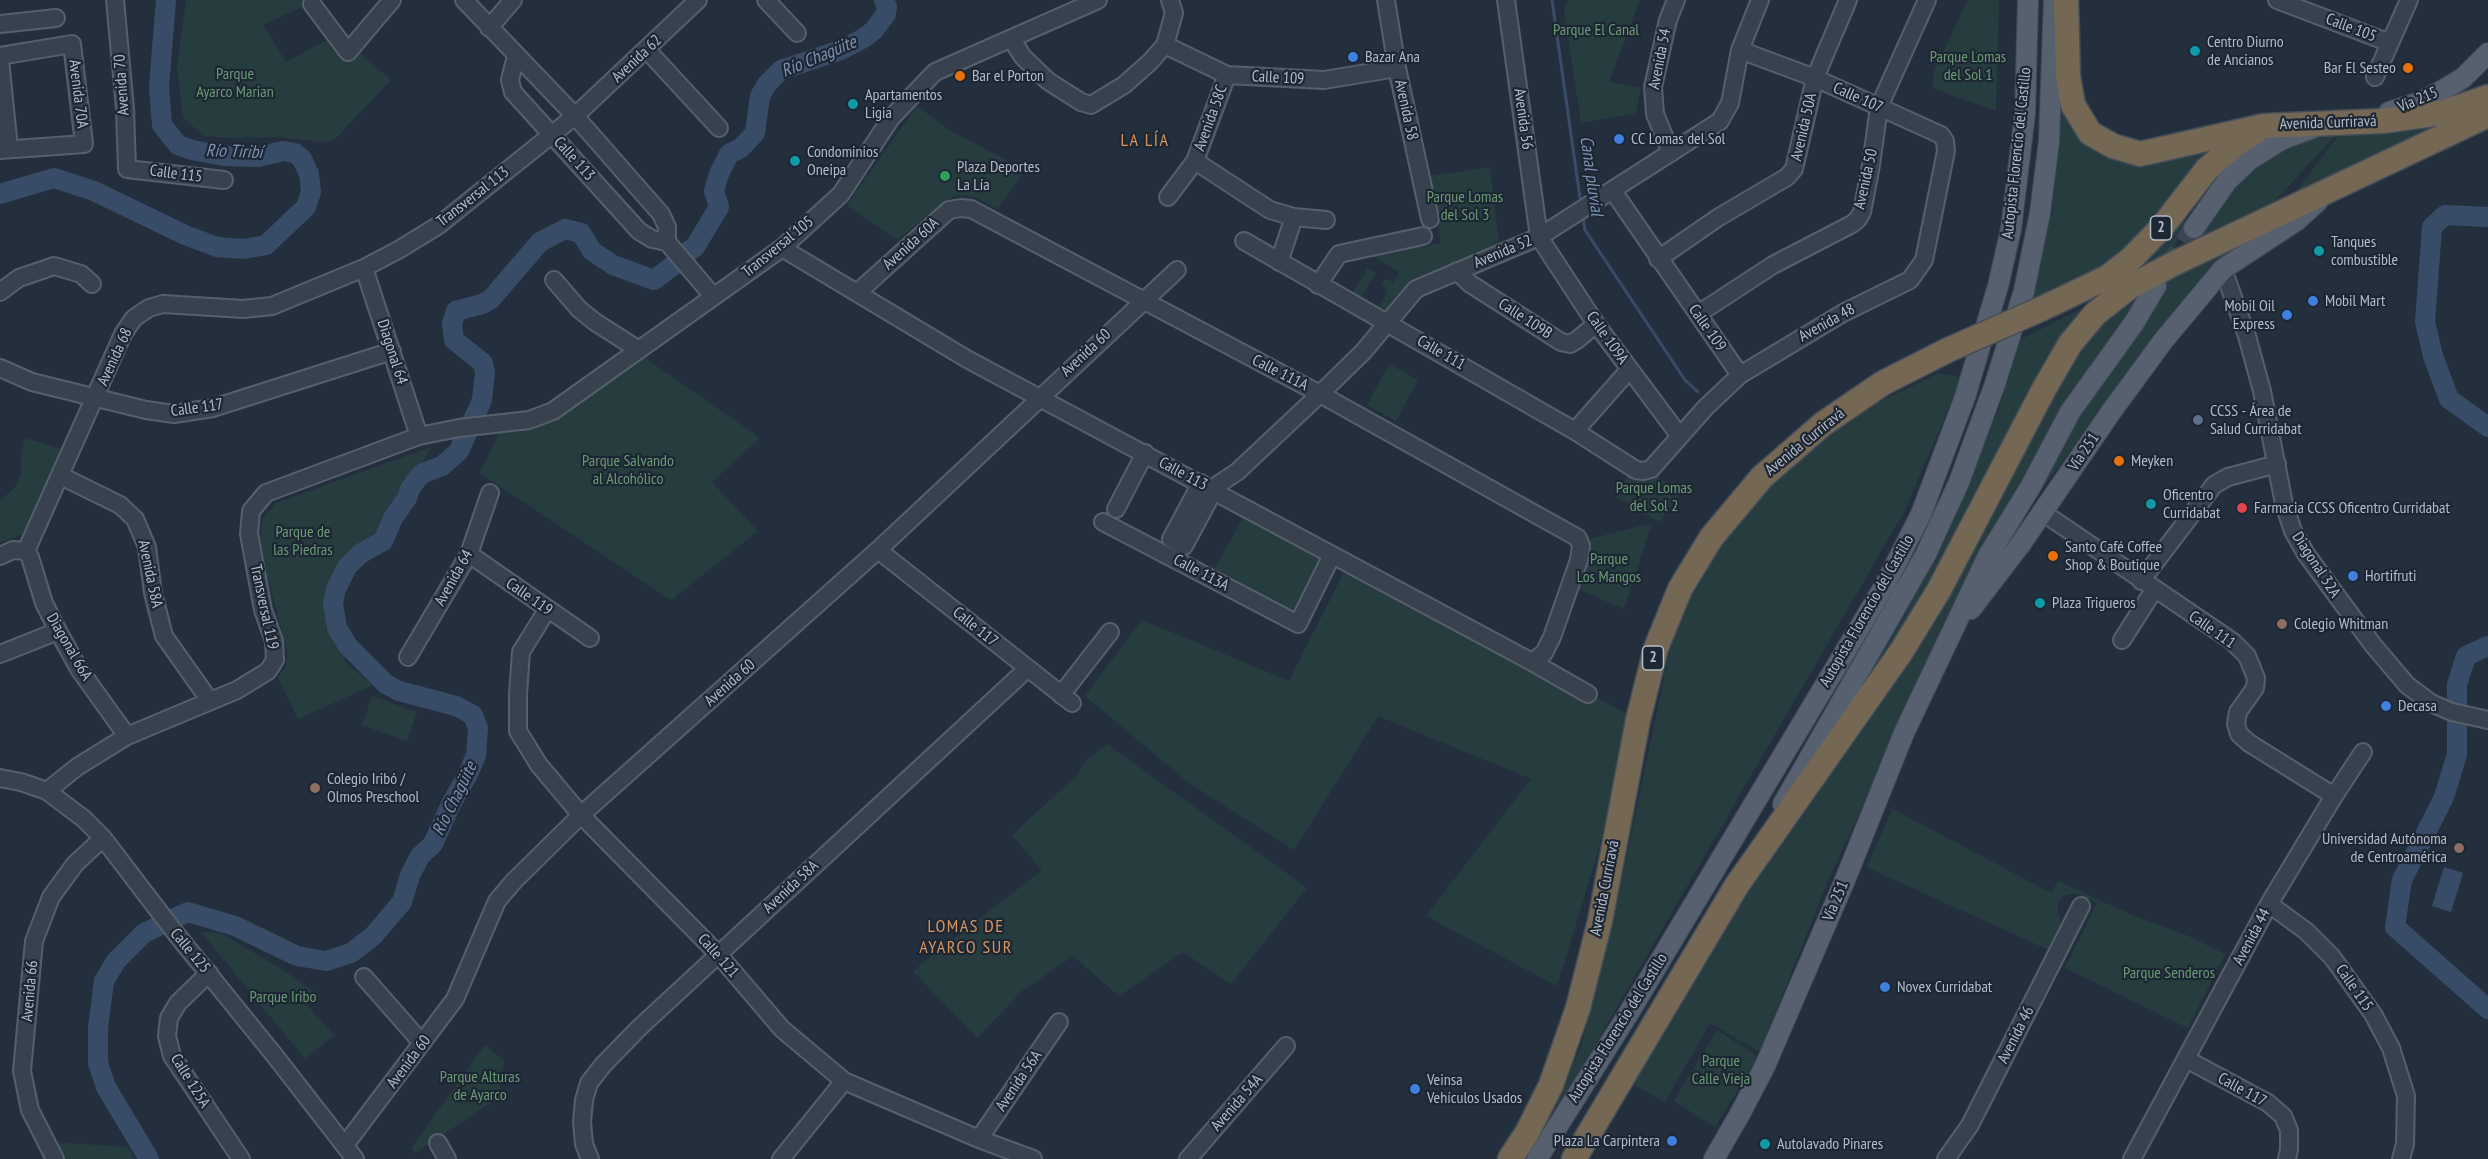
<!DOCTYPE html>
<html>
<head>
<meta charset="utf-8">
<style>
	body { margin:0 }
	canvas { display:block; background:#242f3e }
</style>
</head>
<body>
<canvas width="2488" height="1159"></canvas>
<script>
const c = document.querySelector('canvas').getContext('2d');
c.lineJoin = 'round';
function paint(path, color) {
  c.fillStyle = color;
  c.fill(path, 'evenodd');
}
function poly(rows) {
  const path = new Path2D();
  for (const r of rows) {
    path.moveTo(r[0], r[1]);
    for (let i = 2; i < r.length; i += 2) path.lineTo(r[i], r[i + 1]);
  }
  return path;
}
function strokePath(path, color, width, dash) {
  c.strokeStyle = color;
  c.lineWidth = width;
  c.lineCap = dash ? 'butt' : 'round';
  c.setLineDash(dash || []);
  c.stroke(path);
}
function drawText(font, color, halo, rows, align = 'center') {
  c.font = font + ' "PT Sans Narrow",sans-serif';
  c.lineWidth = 4.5;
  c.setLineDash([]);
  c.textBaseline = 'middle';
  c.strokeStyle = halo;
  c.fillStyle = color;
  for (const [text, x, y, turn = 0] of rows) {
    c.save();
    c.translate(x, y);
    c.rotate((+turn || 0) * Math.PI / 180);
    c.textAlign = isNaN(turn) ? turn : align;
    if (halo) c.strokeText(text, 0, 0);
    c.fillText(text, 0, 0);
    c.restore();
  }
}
const green = poly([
	[186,0,317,0,263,25,286,62,329,39,347,61,360,53,391,80,334,140,321,142,277,137,229,138,203,136,183,117,177,67],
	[1568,0,1640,0,1609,82,1641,88,1636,113,1581,123,1564,10],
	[1968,0,1999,0,1996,111,1932,88,1935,69],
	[2062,87,2111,153,2243,132,2134,246,2092,275,2025,306,2052,213],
	[917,106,951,131,1025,170,998,209,977,198,964,195,954,196,938,207,897,240,847,205],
	[2465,115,2295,193,2336,139,2344,133],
	[2339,131,2271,205,2202,236,2197,229,2224,190,2287,140],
	[1490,167,1499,244,1412,279,1390,312,1379,307,1388,290,1382,285,1385,278,1393,283,1399,272,1366,252,1418,242,1421,248,1441,243,1429,176],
	[2193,201,2173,252,2120,278],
	[2249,233,2192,291,1993,553,1946,628,1829,878,1760,1052,1710,1023,1665,1102,1633,1084,1763,859,2070,357,2121,299],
	[1368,268,1376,273,1360,299,1352,294],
	[2079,310,2084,317,1957,544,1852,702,1937,548,2000,405,2020,340],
	[642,356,760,438,712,482,758,531,671,600,480,473,501,430,528,430,552,421],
	[1389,364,1418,380,1396,421,1367,405],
	[1939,373,1962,377,1905,510,1529,1159,1581,1047,1616,907,1672,639,1685,600,1713,552,1754,502,1827,435,1879,402],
	[25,438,64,450,31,522,23,534,0,543,0,500,14,489,21,475,21,455],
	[431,447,420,467,404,479,399,493,384,513,375,534,354,548,337,566,328,592,332,632,345,662,373,685,298,719,278,678,286,666,287,651,259,544,262,520,276,503],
	[1628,475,1640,480,1656,475,1679,495,1659,522,1616,497],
	[1248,509,1324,561,1295,615,1213,571],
	[1652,523,1624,609,1576,588,1590,539],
	[1344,572,1438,611,1638,720,1557,986,1426,916,1531,779,1378,716,1294,850,1189,783,1085,696,1142,620,1289,681],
	[372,696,417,712,407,741,362,725],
	[1107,744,1307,888,1231,984,1183,952,1119,996,1073,956,1022,991,977,1038,913,971,1042,870,1012,835,1075,777,1087,760],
	[1893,809,2051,893,2058,881,2134,916,2186,935,2225,954,2188,1028,2065,968,2097,903,2075,893,2063,896,2058,902,2058,912,2061,923,2049,950,1866,867],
	[201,932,221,933,289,974,320,996,306,1004,334,1035,305,1059],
	[1717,1030,1758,1057,1715,1127,1674,1101],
	[485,1045,504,1061,498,1098,415,1153,411,1149],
	[53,1142,127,1147,135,1159,62,1159]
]);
const water = poly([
	[2444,867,2463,873,2451,912,2432,906]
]);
const stream = poly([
	[1552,0,1581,205],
	[1583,217,1585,230,1685,380,1698,392]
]);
const river = poly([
	[0,194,54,178,94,191,185,235,217,247,244,249,266,245,306,207,311,192,309,174,302,159,295,153,283,151,258,157,224,156,192,150,178,145,162,125,159,86,166,0],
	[2488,217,2445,215,2432,227,2425,322,2433,356,2449,399,2488,427],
	[463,441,459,451,482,400,485,373,483,363,454,340,452,324,456,311,482,304,491,299,540,242,565,229,581,233,592,251,613,265,654,280,675,264,681,256,695,247,719,207,714,191,719,174,729,154,741,148,755,133,760,96,767,84,781,70,841,50,864,38,874,30,886,14,887,7,884,0],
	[2488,646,2466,656,2457,685,2457,754,2444,797,2402,880,2395,927,2488,1009],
	[175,918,188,912,235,926,297,956,326,961,351,953,373,936,402,902,410,875,420,856,433,844,451,804,468,774,476,755,478,728,473,715,456,706,399,691,386,684,348,646,337,628,333,603,336,589,347,567,360,554,383,541,393,518,407,498,410,489,417,479,423,473,442,466,459,451],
	[149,1159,106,1087,98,1063,98,1028,104,981,116,961,144,933,157,927]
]);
const majorTunnel = poly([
	[2168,268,2194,228]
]);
const minor = poly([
	[115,0,125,108,127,169,224,180],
	[464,0,575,116,661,214,667,227,667,242],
	[766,0,797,33],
	[1386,0,1397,68,1430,219],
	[1506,0,1539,237,1596,324,1679,435],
	[2277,0,2390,43],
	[312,4,348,52,392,0],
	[0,24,56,18],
	[489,28,513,0],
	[1012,40,1023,57,1048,81,1081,102,1091,105,1124,85,1150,62,1165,45,1174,13,1170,0],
	[1165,45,1227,75,1324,80,1397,68],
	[647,50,719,128],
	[0,56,72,44,84,144,0,150],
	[516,56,510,80,513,92,639,231,652,239,667,242,713,296],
	[0,60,9,148],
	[2375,77,2409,0],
	[1671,153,1655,114,1653,87,1668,20,1676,0],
	[1195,161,1270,210,1294,217,1326,220],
	[1613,191,1740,375],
	[1168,197,1195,161,1227,75],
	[1244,241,1575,431,1636,470,1643,471,1651,469,1706,407,1740,375,1843,313,1910,280,1924,260,1946,151,1945,141,1941,135,1815,78,1740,50],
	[782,248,967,359,1532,662,1588,694],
	[1658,259,1719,217,1787,177,1794,169,1815,78,1848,0],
	[1279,262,1294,217],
	[364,268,419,436],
	[2223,269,2247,336,2262,391,2284,504,2293,531,2306,554,2373,645,2407,685,2431,703,2452,712,2488,720],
	[1457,271,1469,283,1561,342,1570,344,1577,340,1596,324],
	[554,280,579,309,595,322,639,350],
	[1318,285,1339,254,1423,236],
	[0,292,19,278,54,266,81,274,92,284],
	[857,293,949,210,961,208,971,209,1320,394,1578,538,1581,546,1579,560,1552,637,1544,653,1532,662],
	[1698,314,1773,265,1852,224,1858,219,1862,212,1871,165,1879,107,1927,0],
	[0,368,32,382,146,410,174,414,213,408,392,351],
	[1575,431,1629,370],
	[61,476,120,505,135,519,147,547,153,593,164,636,210,701],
	[1201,483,1171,539,1184,546,1214,490],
	[1211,489,1237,472,1320,394,1363,352,1416,289,1539,237,1720,121,1730,103,1740,50,1760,0],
	[1116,509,1145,453],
	[2042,512,2232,641,2247,656,2256,678,2255,688,2238,712,2236,724,2239,734,2249,743,2334,796],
	[1103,522,1298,624,1332,555],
	[878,550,1072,703],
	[26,551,123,334,134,318,149,308,163,304,243,309,272,306,364,268,400,249,439,225,575,116,698,0],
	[26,551,30,557,44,603,58,631,79,669,127,736],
	[469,554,590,638],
	[0,556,13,550,26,551],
	[2141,581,2214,485,2228,477,2277,464],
	[547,610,521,652,518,694,518,731,539,765,581,815,718,954,782,1029,844,1081,979,1139,1033,1159],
	[2122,640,2154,590],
	[0,654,58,631],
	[408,657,469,554,490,493],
	[1061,695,1110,632],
	[0,778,21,782,47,791,84,819,103,838,177,935,275,1056,355,1159],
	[47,791,77,767,127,736,237,690,268,671,275,660,274,641,263,610,249,534,251,511,266,493,419,436,459,428,529,420,553,411,782,248,841,194,891,118,935,72,1098,0],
	[2269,904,2306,931,2332,957,2373,1014,2391,1048,2406,1096,2405,1144,2401,1159],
	[209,973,178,1003,169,1018,167,1036,172,1056,241,1159],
	[364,977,422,1043],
	[2186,1059,2268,1103,2283,1116,2289,1130,2289,1150,2287,1159],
	[979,1139,1059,1022],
	[438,1143,447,1159],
	[345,1145,455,999,497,901,514,881,581,815,878,550,1177,270],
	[55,1159,30,1110,22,1071,34,941,51,897,75,864,103,838],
	[590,1159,584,1144,582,1122,584,1100,589,1083,603,1065,639,1028,1027,669],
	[781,1159,844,1081],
	[1188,1159,1286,1046],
	[1946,1159,1970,1125,2081,906],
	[2132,1159,2269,904,2334,796,2363,752]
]);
const major = poly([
	[2389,112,2420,102,2443,90,2463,78,2488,53],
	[2194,228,2227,181,2249,160,2281,140,2313,128],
	[1971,609,2020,545,2111,412,2163,341,2223,269,2296,221,2318,201],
	[1783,804,1926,554,1959,482,1995,384,2024,291,2040,213,2049,141,2054,0],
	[1537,1159,1627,1016,1885,585,1921,514,1965,397,1998,286,2011,229,2025,113,2028,0],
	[1714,1159,1741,1112,1765,1066,1845,880,1904,733,1988,556,2031,486,2070,412,2134,323,2156,286]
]);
const highway = poly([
	[2066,0,2068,76,2073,105,2090,133,2113,146,2140,154,2264,126,2383,121,2441,113,2488,97],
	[2041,309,2108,277,2131,259,2162,227,2207,169,2236,144,2255,132],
	[1510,1159,1527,1133,1551,1085,1578,1008,1600,921,1638,720,1656,648,1680,589,1711,538,1762,477,1823,424,1883,383,1948,350],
	[1574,1159,1737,885,1901,652,1939,590,2044,389,2070,344,2095,314,2128,288,2175,263,2488,115]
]);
const highwayBridge = poly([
	[1948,350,2041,309]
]);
const markers = [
	[2195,51,6,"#0f9aa8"],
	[1353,57,6,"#3f7fe0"],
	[2408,68,6,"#e8710a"],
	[960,76,6,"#e8710a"],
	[853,104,6,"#0f9aa8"],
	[1619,139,6,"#3f7fe0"],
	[795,161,6,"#0f9aa8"],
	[945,176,6,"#2e9e5b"],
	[2319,251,6,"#0f9aa8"],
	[2313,301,6,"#3f7fe0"],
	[2287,315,6,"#3f7fe0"],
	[2198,420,6,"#5c6f8a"],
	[2119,461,6,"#e8710a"],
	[2151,504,6,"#0f9aa8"],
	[2242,508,6,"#e0444e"],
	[2053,556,6,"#e8710a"],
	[2353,576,6,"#3f7fe0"],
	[2040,603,6,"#0f9aa8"],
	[2282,624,6,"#8d6e63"],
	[2386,706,6,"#3f7fe0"],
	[315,788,6,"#8d6e63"],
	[2459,848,6,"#8d6e63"],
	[1885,987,6,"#3f7fe0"],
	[1415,1089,6,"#3f7fe0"],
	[1672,1141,6,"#3f7fe0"],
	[1765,1144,6,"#0f9aa8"]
];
const shields = [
	[2161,228,21],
	[1653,658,21]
];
const shieldNames = [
	["2",2161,228],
	["2",1653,658]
];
const streetNames = [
	["Calle 105",2351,28,21],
	["Avenida 62",637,59,-43],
	["Avenida 54",1660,59,-79],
	["Calle 109",1278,78,3],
	["Avenida 70",122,85,-94],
	["Avenida 70A",78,94,83],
	["Calle 107",1858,98,24],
	["Vía 215",2418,100,-23],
	["Avenida 58",1406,110,78],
	["Avenida 58C",1211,118,-70],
	["Avenida 56",1523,119,82],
	["Avenida Curriravá",2328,123,-2],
	["Avenida 50A",1804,127,-77],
	["Autopista Florencio del Castillo",2017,153,-84],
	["Calle 113",574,159,48],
	["Calle 115",176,174,7],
	["Avenida 50",1866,179,-78],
	["Transversal 113",473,197,-38],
	["Avenida 60A",911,244,-42],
	["Transversal 105",778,247,-39],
	["Avenida 52",1503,252,-23],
	["Calle 109B",1525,319,33],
	["Avenida 48",1827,323,-29],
	["Calle 109",1707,328,55],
	["Calle 109A",1607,338,55],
	["Diagonal 64",392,352,72],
	["Avenida 60",1086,353,-43],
	["Calle 111",1441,353,30],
	["Avenida 68",115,357,-65],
	["Calle 111A",1280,373,27],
	["Calle 117",197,408,-8],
	["Avenida Curriravá",1805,442,-39],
	["Vía 251",2084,452,-56],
	["Calle 113",1183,474,28],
	["Diagonal 32A",2316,565,57],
	["Calle 113A",1201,573,28],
	["Avenida 58A",150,574,78],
	["Avenida 64",454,578,-61],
	["Calle 119",529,597,35],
	["Transversal 119",264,607,78],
	["Autopista Florencio del Castillo",1867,611,-60],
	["Calle 117",975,627,39],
	["Calle 111",2212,630,35],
	["Diagonal 66A",69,647,60],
	["Avenida 60",730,683,-42],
	["Avenida 58A",791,887,-43],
	["Avenida Curriravá",1605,888,-79],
	["Vía 251",1836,901,-67],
	["Avenida 44",2252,937,-62],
	["Calle 125",190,951,50],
	["Calle 121",718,956,48],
	["Calle 115",2354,988,55],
	["Avenida 66",30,991,-85],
	["Autopista Florencio del Castillo",1618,1028,-58],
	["Avenida 46",2016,1035,-63],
	["Avenida 60",409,1062,-53],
	["Calle 125A",190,1081,58],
	["Avenida 56A",1019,1081,-56],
	["Calle 117",2242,1090,29],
	["Avenida 54A",1237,1103,-49]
];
const parkNames = [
	["Parque El Canal",1596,30],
	["Parque Lomas",1968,57],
	["del Sol 1",1968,75],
	["Parque",235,74],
	["Ayarco Marian",235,92],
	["Parque Lomas",1465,197],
	["del Sol 3",1465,215],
	["Parque Salvando",628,461],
	["al Alcohólico",628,479],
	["Parque Lomas",1654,488],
	["del Sol 2",1654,506],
	["Parque de",303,532],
	["las Piedras",303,550],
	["Parque",1609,559],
	["Los Mangos",1609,577],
	["Parque Senderos",2169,973],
	["Parque Iribo",283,997],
	["Parque",1721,1061],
	["Calle Vieja",1721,1079],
	["Parque Alturas",480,1077],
	["de Ayarco",480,1095]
];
const poiNames = [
	["Centro Diurno",2207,42],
	["de Ancianos",2207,60],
	["Bazar Ana",1365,57],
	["Bar El Sesteo",2396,68,"right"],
	["Bar el Porton",972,76],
	["Apartamentos",865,95],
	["Ligia",865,113],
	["CC Lomas del Sol",1631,139],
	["Condominios",807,152],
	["Oneipa",807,170],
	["Plaza Deportes",957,167],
	["La Lía",957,185],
	["Tanques",2331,242],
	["combustible",2331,260],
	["Mobil Mart",2325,301],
	["Mobil Oil",2275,306,"right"],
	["Express",2275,324,"right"],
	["CCSS - Área de",2210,411],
	["Salud Curridabat",2210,429],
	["Meyken",2131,461],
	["Oficentro",2163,495],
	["Curridabat",2163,513],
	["Farmacia CCSS Oficentro Curridabat",2254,508],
	["Santo Café Coffee",2065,547],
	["Shop & Boutique",2065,565],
	["Hortifruti",2365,576],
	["Plaza Trigueros",2052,603],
	["Colegio Whitman",2294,624],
	["Decasa",2398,706],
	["Colegio Iribó /",327,779],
	["Olmos Preschool",327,797],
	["Universidad Autónoma",2447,839,"right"],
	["de Centroamérica",2447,857,"right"],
	["Novex Curridabat",1897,987],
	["Veinsa",1427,1080],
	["Vehículos Usados",1427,1098],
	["Plaza La Carpintera",1660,1141,"right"],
	["Autolavado Pinares",1777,1144]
];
const waterNames = [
	["Río Chagüite",819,57,-23],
	["Río Tiribí",234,152,2],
	["Canal pluvial",1591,176,82],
	["Río Chagüite",455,799,-64]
];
const neighbourhoodNames = [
	["LA LÍA",1145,141],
	["LOMAS DE",966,927],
	["AYARCO SUR",966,948]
];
paint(green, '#263c3f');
paint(water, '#394c67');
strokePath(stream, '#394c67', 3);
strokePath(river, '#394c67', 20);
strokePath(majorTunnel, '#3a4453', 20, [20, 10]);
strokePath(minor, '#565f6c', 20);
strokePath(major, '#414a57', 22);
strokePath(highway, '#434c59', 27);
strokePath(minor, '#38414e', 16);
strokePath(major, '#56606e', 20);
strokePath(highway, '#746855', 24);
strokePath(highwayBridge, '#434c59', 27, []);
strokePath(highwayBridge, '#746855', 24);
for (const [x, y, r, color] of markers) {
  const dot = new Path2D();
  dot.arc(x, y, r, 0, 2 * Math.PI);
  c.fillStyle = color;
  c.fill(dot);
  strokePath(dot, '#1d2633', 2);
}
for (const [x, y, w] of shields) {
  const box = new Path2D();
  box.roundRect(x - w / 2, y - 12, w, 24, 4.5);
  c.fillStyle = '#1d2633';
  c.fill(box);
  strokePath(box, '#b4bcc9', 1.5);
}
drawText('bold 15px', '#b4bcc9', null, shieldNames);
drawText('16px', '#b4bcc9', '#1d2633', streetNames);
drawText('16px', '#6b9a76', '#1d2633', parkNames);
drawText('16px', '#b4bcc9', '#1d2633', poiNames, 'left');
drawText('italic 18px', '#7c92b1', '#1d2633', waterNames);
c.letterSpacing = '1.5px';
drawText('18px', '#d59563', '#1d2633', neighbourhoodNames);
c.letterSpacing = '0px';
</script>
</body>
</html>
